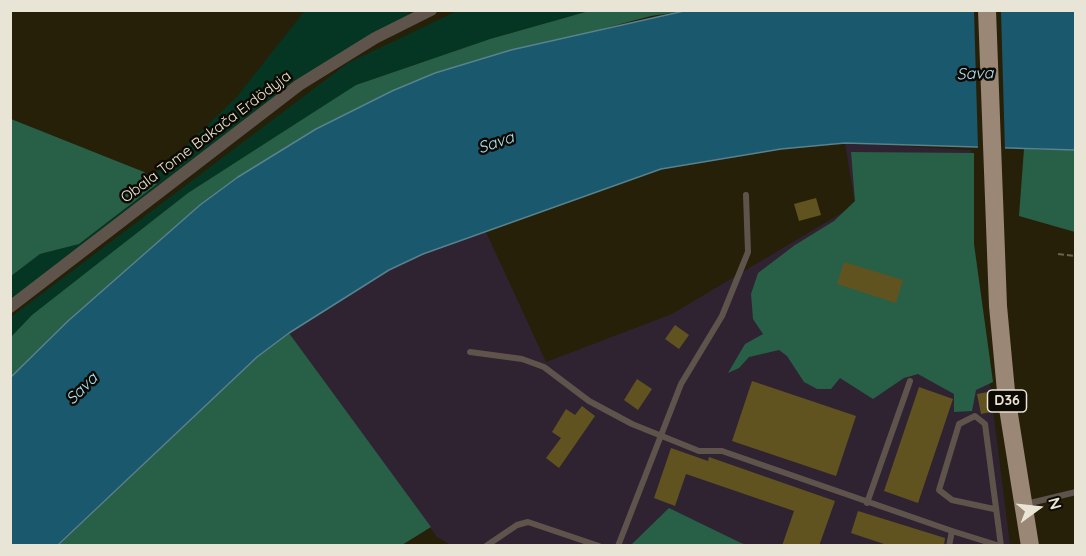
<!DOCTYPE html>
<html>
<head>
<meta charset="utf-8">
<style>
	body { margin:0 }
	#map { position:relative; width:1086px; height:556px; overflow:hidden; background:#272008; font-family:Quicksand,sans-serif }
	canvas { display:block }
	.frame { position:absolute; inset:0; border:12px solid #e8e5d6; pointer-events:none }
	.north { position:absolute; left:1008px; top:478px; width:60px; height:60px; -webkit-text-stroke:4px #0d0a03; paint-order:stroke; rotate:75deg; font-size:16px; font-weight:700; line-height:24px; text-align:center; color:#e8e5d6 }
	.north::after { content:''; display:block; margin:auto; width:21px; height:27px; background:#e8e5d6; clip-path:polygon(50% 0,100% 100%,50% 72%,0 100%) }
</style>
</head>
<body>
<div id="map">
<canvas width="1086" height="556"></canvas>
<div class="frame"></div>
<div class="north">N</div>
</div>
<script>
const c = document.querySelector('canvas').getContext('2d');
c.lineJoin = 'round';
function paint(path, color) {
  c.fillStyle = color;
  c.fill(path, 'evenodd');
}
function poly(rows) {
  const path = new Path2D();
  for (const r of rows) {
    path.moveTo(r[0], r[1]);
    for (let i = 2; i < r.length; i += 2) path.lineTo(r[i], r[i + 1]);
  }
  return path;
}
function strokePath(path, color, width, dash) {
  c.strokeStyle = color;
  c.lineWidth = width;
  c.lineCap = dash ? 'butt' : 'round';
  c.setLineDash(dash || []);
  c.stroke(path);
}
function drawText(font, color, halo, rows, align = 'center') {
  c.font = font + ' Quicksand,sans-serif';
  c.lineWidth = 5;
  c.setLineDash([]);
  c.textBaseline = 'middle';
  c.strokeStyle = halo;
  c.fillStyle = color;
  for (const [text, x, y, turn = 0] of rows) {
    c.save();
    c.translate(x, y);
    c.rotate((+turn || 0) * Math.PI / 180);
    c.textAlign = isNaN(turn) ? turn : align;
    if (halo) c.strokeText(text, 0, 0);
    c.fillText(text, 0, 0);
    c.restore();
  }
}
const industrial = poly([
	[845,143,971,150,974,258,1010,545,451,545,437,537,289,333,389,270,423,254,486,232,546,362,672,314,855,205]
]);
const green = poly([
	[316,10,405,10,414,17,337,57,11,303,11,276,40,254,79,244,157,184,151,179,236,98,303,13],
	[457,11,589,11,490,39,356,85,11,337,11,317,348,63]
]);
const forest = poly([
	[589,11,684,11,651,16,435,73,357,108,200,205,68,321,11,377,11,337,32,315,188,193,356,85,490,39],
	[11,119,144,172,157,184,79,244,40,254,11,276],
	[1024,149,1075,150,1075,232,1019,216],
	[851,152,974,153,974,244,993,382,976,390,972,411,954,412,954,394,918,374,904,378,873,399,840,378,831,389,817,389,804,382,787,356,779,350,749,357,739,368,728,373,745,344,763,334,753,319,751,294,758,273,795,245,834,221,855,201],
	[289,333,431,527,402,545,58,546,257,357],
	[669,508,741,543,747,545,631,545]
]);
const water = poly([
	[684,11,1075,11,1075,150,845,143,781,149,661,169,423,254,389,270,289,333,257,357,58,545,11,546,11,377,68,321,200,205,238,177,316,129,392,91,435,73,511,50,684,11]
]);
const pier = poly([
	[974,11,1001,11,1005,151,978,149]
]);
const building = poly([
	[816,198,821,215,799,221,794,204],
	[844,262,903,280,896,303,837,284],
	[675,325,689,335,679,349,665,339],
	[637,379,652,389,638,410,624,400],
	[752,381,856,416,836,476,732,441],
	[919,387,953,399,918,503,884,491],
	[993,391,997,411,981,414,977,394],
	[582,406,595,416,559,468,546,458,561,438,552,432,566,409,575,415],
	[671,448,708,461,709,457,835,501,819,546,782,546,794,511,686,474,675,506,654,498],
	[858,511,945,538,944,546,890,546,851,533]
]);
const path = poly([
	[1058,254,1076,256]
]);
const lane = poly([
	[470,352,522,359,544,367,589,401,632,424,699,451,722,451,952,531,949,546],
	[867,503,910,381],
	[1026,504,1076,492],
	[994,509,952,500,939,490,959,424,975,416,985,424,1001,546],
	[952,531,1000,546],
	[486,546,517,525,528,522,599,546],
	[618,546,681,384,722,316,748,252,746,195]
]);
const street = poly([
	[10,307,299,85,375,38,431,10]
]);
const primary = poly([
	[987,10,998,306,1007,402,1030,546]
]);
const shields = [
	[1007,401,39]
];
const shieldNames = [
	["D36",1007,401]
];
const streetNames = [
	["Obala Tome Bakača Erdödyja",206,137,-37]
];
const waterNames = [
	["Sava",975,74,-2],
	["Sava",496,143,-19],
	["Sava",82,389,-45]
];
paint(industrial, '#2f2331');
paint(green, '#053624');
paint(forest, '#285f47');
paint(water, '#1a586e');
strokePath(water, '#58828d', 1.5);
paint(pier, '#272008');
paint(building, '#605320');
strokePath(path, '#68634e', 2, [6, 3]);
strokePath(lane, '#5e544c', 6);
strokePath(street, '#5e544c', 12);
strokePath(primary, '#9b8776', 18);
for (const [x, y, w] of shields) {
  const box = new Path2D();
  box.roundRect(x - w / 2, y - 11, w, 22, 4.5);
  c.fillStyle = '#0d0a03';
  c.fill(box);
  strokePath(box, '#e8e5d6', 1.5);
}
drawText('bold 14px', '#e8e5d6', null, shieldNames);
drawText('15px', '#e8e5d6', '#0d0a03', streetNames);
drawText('italic 16px', '#aee1f7', '#0d0a03', waterNames);
</script>
</body>
</html>
